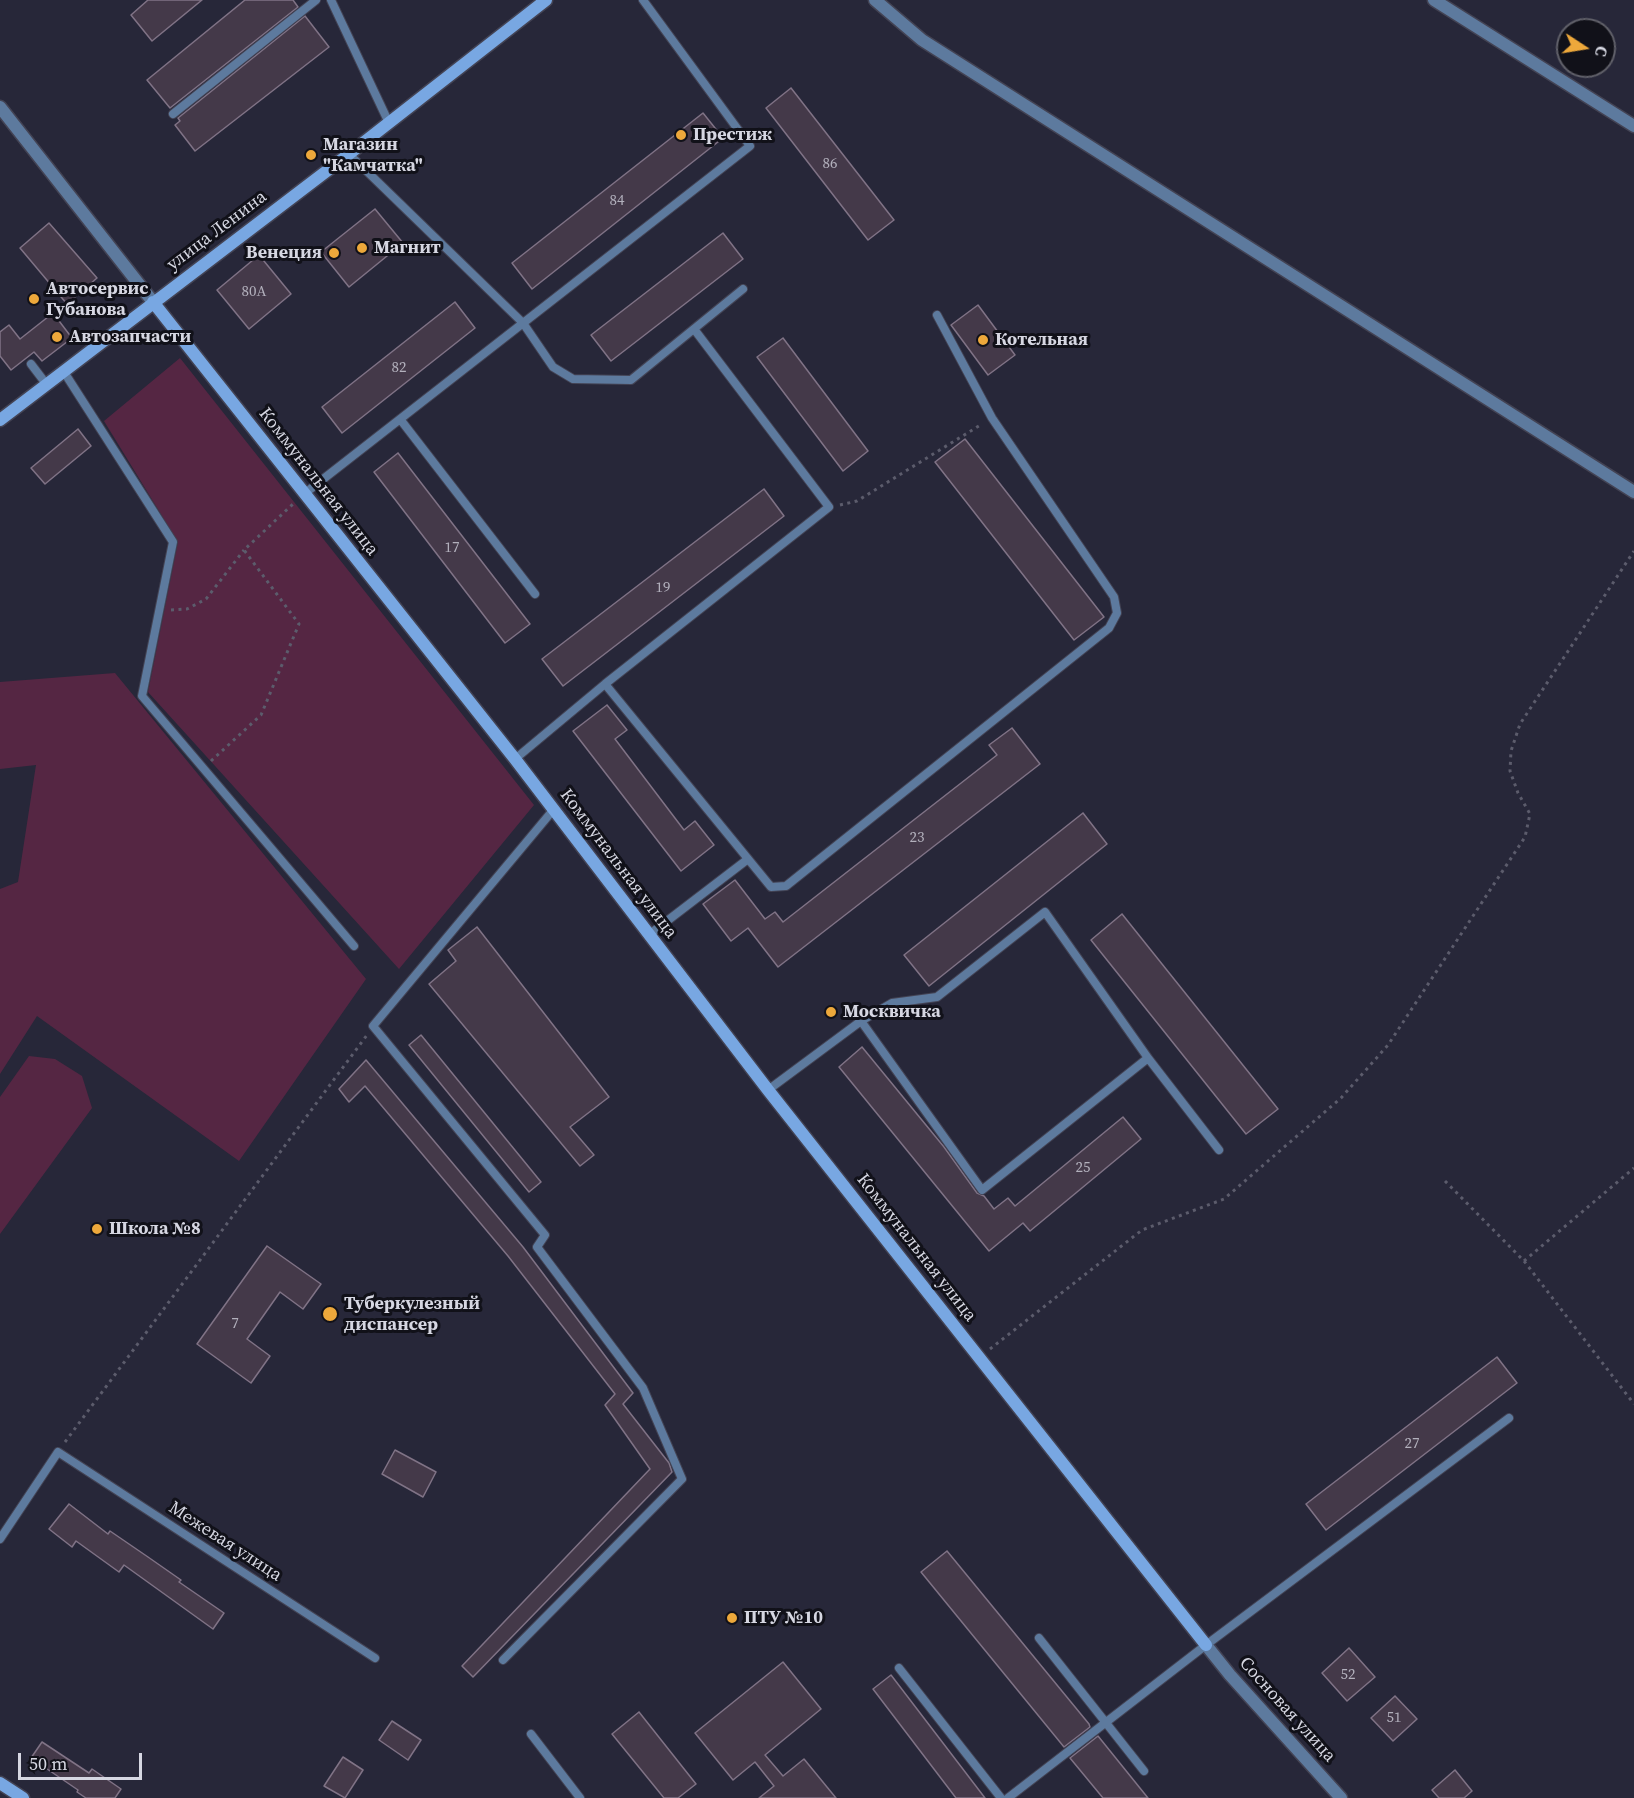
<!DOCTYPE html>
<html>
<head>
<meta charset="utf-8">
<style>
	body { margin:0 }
	#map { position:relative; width:1634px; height:1798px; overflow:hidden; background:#272739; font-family:"Source Serif 4",serif }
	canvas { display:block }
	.north { position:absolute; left:1556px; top:18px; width:60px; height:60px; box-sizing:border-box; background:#111119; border:2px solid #606069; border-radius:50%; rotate:102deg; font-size:16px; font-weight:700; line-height:24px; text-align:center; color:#d6d7e2 }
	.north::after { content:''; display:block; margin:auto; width:21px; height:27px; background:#eda83b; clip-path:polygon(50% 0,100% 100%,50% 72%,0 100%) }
	.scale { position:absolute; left:18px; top:1753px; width:124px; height:27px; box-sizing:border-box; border:3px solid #d6d7e2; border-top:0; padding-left:8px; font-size:18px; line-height:21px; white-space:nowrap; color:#d6d7e2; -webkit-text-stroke:4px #111119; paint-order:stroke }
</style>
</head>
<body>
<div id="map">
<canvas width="1634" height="1798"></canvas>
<div class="north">С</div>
<div class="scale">50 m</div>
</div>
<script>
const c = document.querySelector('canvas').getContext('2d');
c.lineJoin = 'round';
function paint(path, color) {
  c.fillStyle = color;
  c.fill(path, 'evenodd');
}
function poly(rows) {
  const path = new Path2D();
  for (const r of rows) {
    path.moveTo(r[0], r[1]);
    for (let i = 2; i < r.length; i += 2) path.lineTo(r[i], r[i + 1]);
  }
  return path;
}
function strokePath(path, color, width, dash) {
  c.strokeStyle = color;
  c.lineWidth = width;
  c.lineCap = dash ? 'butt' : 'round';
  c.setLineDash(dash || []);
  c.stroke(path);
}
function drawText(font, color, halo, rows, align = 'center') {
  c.font = font + ' "Source Serif 4",serif';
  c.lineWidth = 6;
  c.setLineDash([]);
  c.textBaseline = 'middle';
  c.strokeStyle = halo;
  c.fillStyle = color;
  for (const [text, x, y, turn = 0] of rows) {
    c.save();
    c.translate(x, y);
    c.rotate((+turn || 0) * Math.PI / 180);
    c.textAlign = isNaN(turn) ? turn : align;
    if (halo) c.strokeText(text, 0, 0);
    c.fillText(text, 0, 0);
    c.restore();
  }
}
const green = poly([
	[180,358,534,805,399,969,148,692,178,542,104,421],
	[115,673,366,979,239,1161,37,1016,0,1074,0,889,18,882,36,765,0,769,0,682],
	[29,1056,55,1059,82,1076,92,1108,0,1234,0,1097]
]);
const building = poly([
	[148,0,202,0,152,41,131,15,148,0],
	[245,0,293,0,298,7,170,108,147,80,245,0],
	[305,16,329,47,195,151,175,125,180,121,178,118,305,16],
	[791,88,894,220,868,240,766,108,791,88],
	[703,113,723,138,532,289,512,263,703,113],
	[375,209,403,243,349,287,321,252,375,209],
	[49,223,97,278,67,304,20,248,49,223],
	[723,233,743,259,611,361,591,335,723,233],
	[259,255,291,294,249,329,217,290,259,255],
	[455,302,475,328,342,433,322,407,455,302],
	[978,305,1015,355,988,375,951,325,978,305],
	[53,313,72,338,42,361,34,352,11,370,0,356,0,332,9,325,20,339,53,313],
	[783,338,868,451,843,471,757,357,783,338],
	[78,429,91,446,45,484,31,468,78,429],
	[965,439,1104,617,1074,640,935,462,965,439],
	[398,453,530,624,505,643,374,472,398,453],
	[764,489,784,516,563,686,542,659,764,489],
	[607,705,627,730,615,739,684,830,695,821,714,845,681,871,573,731,607,705],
	[1012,728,1040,764,778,967,748,928,731,941,703,904,735,880,765,919,775,912,783,922,997,755,989,745,1012,728],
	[1083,813,1107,844,929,986,904,955,1083,813],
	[1122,914,1278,1109,1246,1134,1091,940,1122,914],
	[477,927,609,1097,570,1127,594,1155,580,1166,429,984,456,961,448,950,477,927],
	[421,1035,541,1182,529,1192,409,1045,421,1035],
	[862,1047,944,1147,977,1193,984,1196,994,1209,1008,1198,1015,1206,1123,1117,1141,1139,1030,1231,1023,1223,989,1251,839,1067,862,1047],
	[366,1060,523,1247,633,1393,623,1404,669,1463,672,1472,473,1677,462,1666,650,1469,605,1405,615,1394,508,1256,365,1086,349,1102,339,1089,366,1060],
	[267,1246,321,1284,303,1309,280,1292,247,1339,270,1356,251,1383,197,1344,267,1246],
	[1497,1357,1517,1383,1326,1530,1306,1504,1497,1357],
	[395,1450,436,1472,423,1497,382,1474,395,1450],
	[69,1504,108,1534,110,1531,148,1557,181,1580,179,1582,224,1613,213,1629,124,1565,119,1572,76,1541,72,1547,49,1529,69,1504],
	[947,1551,1089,1724,1090,1727,1064,1747,921,1572,947,1551],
	[1349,1648,1375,1677,1347,1701,1322,1673,1349,1648],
	[783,1662,821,1709,765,1755,783,1776,804,1759,836,1798,759,1798,774,1786,755,1762,733,1780,695,1733,783,1662],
	[891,1675,985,1798,956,1798,873,1689,891,1675],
	[1395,1696,1417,1719,1393,1741,1371,1718,1395,1696],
	[639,1712,696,1784,678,1798,664,1798,612,1734,639,1712],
	[392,1721,421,1740,408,1760,379,1740,392,1721],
	[1098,1736,1148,1798,1103,1798,1070,1758,1098,1736],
	[42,1742,89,1773,92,1769,121,1789,115,1798,86,1798,77,1792,78,1790,31,1758,42,1742],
	[343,1757,363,1770,345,1798,324,1786,343,1757],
	[1455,1770,1472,1791,1464,1798,1439,1798,1432,1790,1455,1770]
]);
const path = poly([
	[840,505,857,501,982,424],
	[171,610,187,609,206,599,244,550],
	[211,761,261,715,299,624,244,550,294,503],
	[1445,1181,1524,1261,1634,1404],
	[1524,1261,1634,1168],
	[990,1349,1142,1230,1224,1199,1341,1098,1388,1045,1525,837,1530,814,1518,793,1510,771,1511,751,1520,724,1634,551],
	[65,1442,367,1035]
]);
const lane = poly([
	[331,0,389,123],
	[173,114,316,0],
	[349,154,523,323,553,367,573,379,631,380,743,289],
	[31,364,47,385],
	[64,372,173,542,142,696,354,946],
	[400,419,535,594],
	[304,494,750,146,643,0],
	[605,684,771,887,786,886,1109,628,1117,613,1114,597,992,418,937,315],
	[515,759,605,684,829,507,694,329],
	[650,934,748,859],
	[1148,1058,1219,1150],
	[768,1090,861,1021,892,1003,937,997,1045,912,1148,1058,982,1190,861,1021],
	[0,1539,58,1452,375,1658],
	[1039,1638,1144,1771],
	[503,1660,682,1479,643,1388,537,1247,545,1235,373,1026,554,809],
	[899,1668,1001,1798],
	[531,1734,580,1798],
	[1008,1798,1206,1645,1509,1418]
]);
const street = poly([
	[875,0,922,40,1634,492],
	[1434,0,1634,126],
	[0,107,153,302],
	[1206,1645,1230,1675,1341,1798]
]);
const secondary = poly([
	[153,302,515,759,768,1090,1206,1645],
	[0,420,349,154,546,0],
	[0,1783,23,1798]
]);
const markers = [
	[681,135,6,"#eda83b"],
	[311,155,6,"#eda83b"],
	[362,248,6,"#eda83b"],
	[334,253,6,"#eda83b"],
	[34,299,6,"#eda83b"],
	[57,337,6,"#eda83b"],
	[983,340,6,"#eda83b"],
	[831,1012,6,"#eda83b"],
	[97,1229,6,"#eda83b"],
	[330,1314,8,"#eda83b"],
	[732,1618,6,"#eda83b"]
];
const numberNames = [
	["86",830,164],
	["84",617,201],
	["80А",254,292],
	["82",399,368],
	["17",452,548],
	["19",663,588],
	["23",917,838],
	["25",1083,1168],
	["7",235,1324],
	["27",1412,1444],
	["52",1348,1675],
	["51",1394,1718]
];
const poiNames = [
	["Престиж",693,135],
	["Магазин",323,145],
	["\"Камчатка\"",323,166],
	["Магнит",374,248],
	["Венеция",322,253,"right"],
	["Автосервис",46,289],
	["Губанова",46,310],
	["Автозапчасти",69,337],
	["Котельная",995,340],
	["Москвичка",843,1012],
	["Школа №8",109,1229],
	["Туберкулезный",344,1304],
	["диспансер",344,1325],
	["ПТУ №10",744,1618]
];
const streetNames = [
	["улица Ленина",217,231,-37],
	["Коммунальная улица",318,482,52],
	["Коммунальная улица",618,864,53],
	["Коммунальная улица",916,1248,52],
	["Межевая улица",225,1542,33],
	["Сосновая улица",1287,1710,48]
];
paint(green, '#552643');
paint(building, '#443949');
strokePath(building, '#807386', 1.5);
strokePath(lane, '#434354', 10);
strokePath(street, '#434354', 15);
strokePath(secondary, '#434354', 15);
strokePath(path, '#5c5c6c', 3, [3, 4.5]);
strokePath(lane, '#5d7a9e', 8);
strokePath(street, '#5d7a9e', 12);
strokePath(secondary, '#78a7e2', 12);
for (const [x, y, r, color] of markers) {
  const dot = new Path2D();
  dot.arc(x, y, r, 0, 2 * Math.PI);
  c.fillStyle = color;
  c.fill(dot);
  strokePath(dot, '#111119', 2);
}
drawText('15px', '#b2b0bc', null, numberNames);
drawText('bold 18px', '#d6d7e2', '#111119', poiNames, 'left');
drawText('18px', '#d6d7e2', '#111119', streetNames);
</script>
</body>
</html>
